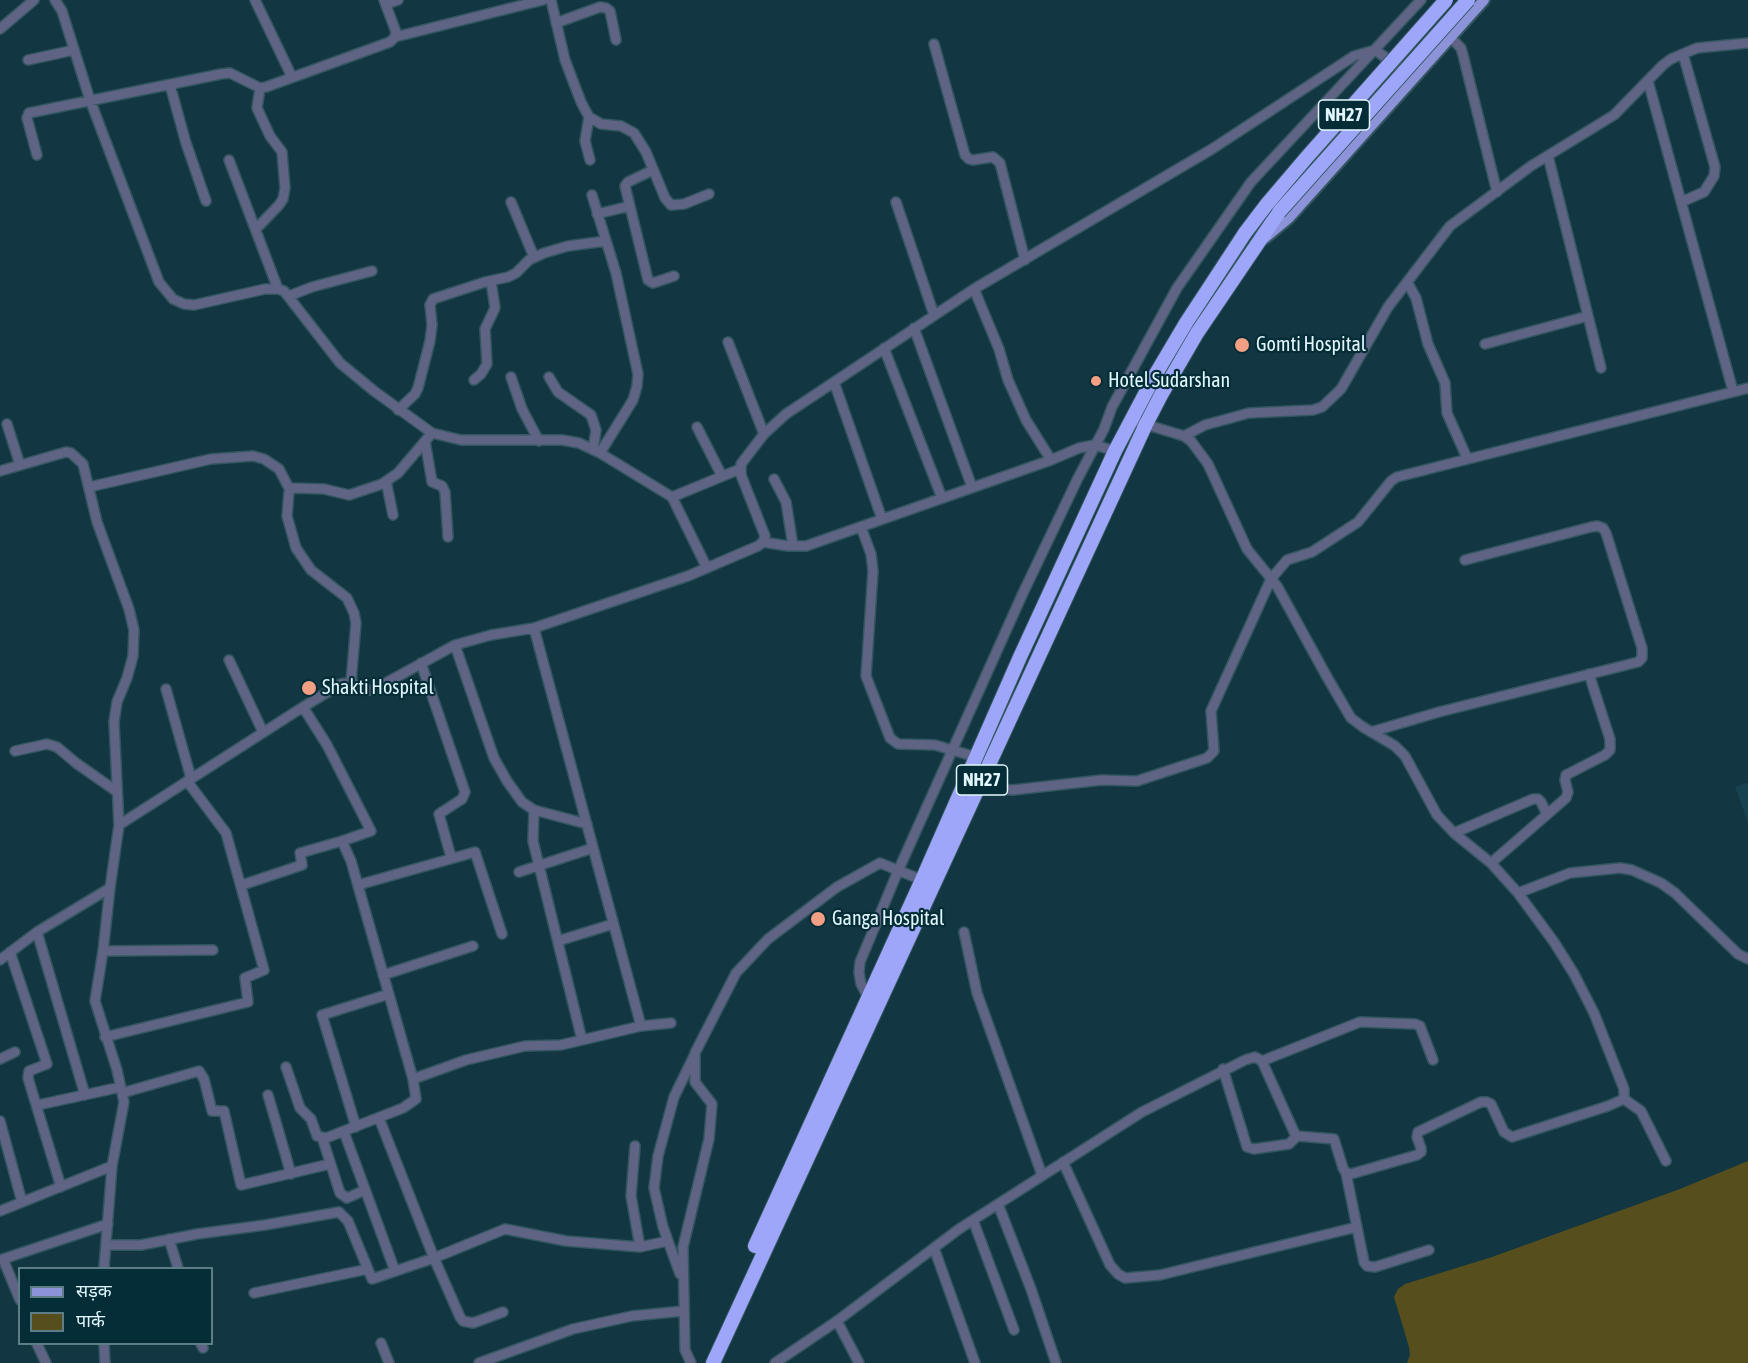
<!DOCTYPE html>
<html>
<head>
<meta charset="utf-8">
<style>
	body { margin:0 }
	#map { position:relative; width:1748px; height:1363px; overflow:hidden; background:#123742; font-family:"Asap Condensed","Noto Sans Devanagari",sans-serif }
	canvas { display:block }
	.legend { position:absolute; left:18px; top:1267px; width:195px; height:78px; box-sizing:border-box; background:#052d37; border:2px solid #5d7e86; margin:0; padding:8px 10px; list-style:none; font-size:18px; color:#e2f7fd }
	.legend li { display:flex; align-items:center; gap:12px; height:30px }
	.legend b { width:30px; border:2px solid #5d7e86 }
</style>
</head>
<body>
<div id="map">
<canvas width="1748" height="1363"></canvas>
<ul class="legend">
<li><b style="height:8px;background:#8c93d8"></b>सड़क</li>
<li><b style="height:16px;background:#574e1e"></b>पार्क</li>
</ul>
</div>
<script>
const c = document.querySelector('canvas').getContext('2d');
c.lineJoin = 'round';
function paint(path, color) {
  c.fillStyle = color;
  c.fill(path, 'evenodd');
}
function poly(rows) {
  const path = new Path2D();
  for (const r of rows) {
    path.moveTo(r[0], r[1]);
    for (let i = 2; i < r.length; i += 2) path.lineTo(r[i], r[i + 1]);
  }
  return path;
}
function strokePath(path, color, width, dash) {
  c.strokeStyle = color;
  c.lineWidth = width;
  c.lineCap = dash ? 'butt' : 'round';
  c.setLineDash(dash || []);
  c.stroke(path);
}
function drawText(font, color, halo, rows, align = 'center') {
  c.font = font + ' "Asap Condensed",sans-serif';
  c.lineWidth = 4.5;
  c.setLineDash([]);
  c.textBaseline = 'middle';
  c.strokeStyle = halo;
  c.fillStyle = color;
  for (const [text, x, y, turn = 0] of rows) {
    c.save();
    c.translate(x, y);
    c.rotate((+turn || 0) * Math.PI / 180);
    c.textAlign = isNaN(turn) ? turn : align;
    if (halo) c.strokeText(text, 0, 0);
    c.fillText(text, 0, 0);
    c.restore();
  }
}
const built = poly([
	[1748,783,1748,822,1735,787]
]);
const green = poly([
	[1748,1161,1748,1363,1407,1363,1410,1355,1409,1347,1394,1297,1398,1289,1405,1284,1492,1257,1680,1189]
]);
const minor = poly([
	[55,0,62,11,90,100,159,282,173,299,184,304,194,305,265,289,278,289,284,291,340,363,374,391,432,433,461,440,562,440,579,443,600,453,672,497,707,568],
	[255,0,292,77],
	[551,0,565,60,581,102,589,117,601,124,621,126,634,133,646,152,665,198,671,205,684,204,709,194],
	[386,4,398,0],
	[556,23,600,7,606,8,610,11,616,40],
	[0,29,34,0],
	[1449,36,1461,48,1463,55,1497,192],
	[395,37,543,0],
	[934,44,965,155,969,159,973,160,993,157,1000,163,1025,260],
	[28,60,74,50],
	[1648,81,1733,391],
	[170,85,186,143,206,201],
	[589,117,585,141,590,160],
	[37,155,27,118,29,113,221,74,230,73,260,88,266,87,390,42,395,37,396,32,384,0],
	[1548,156,1601,368],
	[229,160,278,289],
	[653,170,628,182,625,186,648,280,653,283,674,276],
	[592,195,616,273,638,374,637,386,633,400,600,453],
	[511,202,534,257],
	[896,202,934,315],
	[1681,202,1704,192,1714,176,1715,167,1683,54],
	[597,214,630,206],
	[256,229,279,205,283,199,285,188,282,152,270,136,257,108,260,88],
	[1407,282,1416,298,1428,344,1445,383,1447,413,1467,458],
	[974,289,999,349,1008,380,1026,420,1051,460],
	[289,296,312,287,372,271],
	[914,328,972,487],
	[728,342,764,434],
	[1485,344,1588,316],
	[884,348,942,498],
	[511,377,522,409,539,441],
	[549,377,558,392,591,415,596,430,593,450],
	[474,380,481,374,487,364,485,329,495,308,491,281],
	[834,382,882,519],
	[398,410,415,394,418,388,430,341,432,325,430,305,433,299,485,282,508,277,516,273,529,260,544,253,568,246,606,241],
	[7,424,20,465],
	[697,427,722,476],
	[1184,436,1205,425,1249,413,1313,410,1322,407,1341,389,1388,307,1450,226,1531,166,1614,115,1663,65,1671,59,1697,48,1748,43],
	[425,441,432,482,442,486,445,492,448,537],
	[0,471,66,452,71,453,83,464,97,522,129,609,134,630,133,656,127,678,117,702,114,722,119,825],
	[774,479,786,502,793,546],
	[386,481,393,515],
	[89,487,211,459,253,456,264,459,279,469,290,490],
	[672,497,740,469],
	[861,527,871,554,873,571,866,676,890,738,898,744,935,745,976,757],
	[763,542,788,546,806,546,1051,460,1079,448,1095,445,1115,451],
	[534,628,641,1026],
	[455,645,494,758,507,781,522,802,534,810,587,824],
	[229,660,263,732],
	[421,663,465,792,462,799,439,814,451,857],
	[351,682,356,623,354,613,347,598,311,570,296,548,287,516,289,492,292,488,324,489,349,495,382,484,398,473,432,433],
	[166,689,191,778],
	[303,707,327,745,371,831,342,841,351,861,413,1079],
	[1371,732,1439,712,1630,664,1638,662,1642,658,1642,648,1606,533,1603,528,1597,526,1591,527,1465,560],
	[15,751,47,744,57,747,76,763,116,791],
	[980,783,1000,789,1013,790,1102,780,1137,781,1207,758,1214,751,1211,711,1271,579,1287,560,1312,552,1358,522,1391,481,1397,477,1748,388],
	[534,810,533,841,582,1040],
	[1454,833,1533,799,1538,799,1541,802,1547,814],
	[1491,863,1566,798,1568,792,1565,780,1566,775,1605,755,1610,750,1610,739,1589,674],
	[519,872,593,848],
	[242,885,302,865,300,853,342,841],
	[358,885,475,852,502,934],
	[1518,893,1570,873,1620,868,1632,870,1661,883,1675,893,1738,954,1748,959],
	[37,932,85,1095],
	[964,932,977,993,1042,1175],
	[558,941,613,924],
	[103,951,213,950],
	[10,952,47,1064,29,1071,28,1078,61,1187],
	[0,960,37,932,110,888,119,825,303,707,341,684,351,682,367,690,373,690,455,645,491,635,534,628,688,576,758,546,763,542,765,536,741,475,741,464,764,434,786,414,974,289,1212,149,1354,56,1375,50,1409,74],
	[383,975,473,946],
	[868,997,861,984,859,972,860,962,898,871,1023,593,1078,478,1104,429,1112,407,1177,288,1251,182,1421,0],
	[105,1037,248,1002,245,978,264,970,226,833,187,781],
	[0,1059,15,1052],
	[1262,1061,1360,1022,1415,1024,1420,1026,1433,1060],
	[286,1067,300,1108,311,1119,317,1136,326,1138,403,1108,416,1099,413,1079,466,1060,525,1046,561,1045,641,1026,671,1023],
	[1223,1069,1247,1147,1254,1149,1289,1144,1297,1136],
	[122,1093,199,1071,204,1079,212,1111,224,1111,241,1185,330,1164],
	[268,1095,291,1174],
	[1624,1099,1641,1111,1666,1161],
	[38,1105,121,1087],
	[379,1118,434,1258,460,1317,463,1321,473,1323,503,1312],
	[0,1121,22,1202],
	[356,1127,322,1015,389,994],
	[344,1132,395,1271],
	[322,1137,340,1193,347,1198,365,1190],
	[635,1146,631,1196,640,1247],
	[1063,1162,1110,1265,1118,1274,1125,1278,1160,1275,1357,1227],
	[1346,1173,1364,1262,1367,1266,1375,1267,1429,1250],
	[998,1204,1031,1289,1056,1363],
	[0,1211,112,1166],
	[973,1220,1014,1330],
	[169,1239,178,1268],
	[106,1245,141,1245,197,1234,265,1225,339,1212,348,1221,372,1279,434,1258,505,1229,566,1241,640,1247,668,1241],
	[934,1248,975,1363],
	[104,1268,112,1166,124,1102,117,1070,95,1001,103,951,110,888],
	[680,1274,663,1227,654,1188,658,1156,674,1097,694,1056],
	[254,1293,368,1269],
	[20,1300,3,1259,108,1224],
	[837,1321,859,1363],
	[381,1343,389,1363],
	[37,1344,46,1363],
	[104,1344,105,1363],
	[201,1344,203,1348],
	[479,1363,573,1329,632,1316,683,1311],
	[691,1363,685,1350,683,1247,709,1139,712,1104,695,1082,695,1053,736,973,768,939,837,887,880,863,922,880],
	[775,1363,837,1321,959,1229,1142,1112,1245,1060,1255,1057,1262,1061,1294,1132,1297,1136,1334,1139,1343,1168,1346,1173,1351,1174,1417,1155,1421,1152,1421,1148,1417,1137,1418,1132,1481,1102,1487,1102,1491,1104,1504,1132,1512,1137,1608,1106,1624,1099,1624,1089,1594,1013,1574,974,1554,942,1518,893,1491,863,1454,833,1437,815,1405,756,1395,746,1363,727,1351,718,1327,677,1277,586,1247,549,1208,464,1191,441,1184,436,1131,420]
]);
const major = poly([
	[1265,238,1289,218,1484,0]
]);
const highway = poly([
	[755,1246,922,880,1020,657,1115,451,1154,377,1186,323,1245,233],
	[713,1363,1146,424,1161,395,1197,333,1279,212]
]);
const highwayBridge = poly([
	[1279,212,1468,0],
	[1245,233,1267,204,1307,157,1446,0]
]);
const markers = [
	[1242,345,8,"#f39f84"],
	[1096,381,6,"#f39f84"],
	[309,688,8,"#f39f84"],
	[818,919,8,"#f39f84"]
];
const shields = [
	[1344,115,51],
	[982,780,51]
];
const shieldNames = [
	["NH27",1344,115],
	["NH27",982,780]
];
const poiNames = [
	["Gomti Hospital",1256,345],
	["Hotel Sudarshan",1108,381],
	["Shakti Hospital",322,688],
	["Ganga Hospital",832,919]
];
paint(built, '#16434f');
paint(green, '#574e1e');
strokePath(minor, '#335660', 12);
strokePath(major, '#335660', 14);
strokePath(highway, '#335660', 16);
strokePath(minor, '#5f6485', 9);
strokePath(major, '#8c93d8', 10);
strokePath(highway, '#9da6f8', 14);
strokePath(highwayBridge, '#335660', 16, []);
strokePath(highwayBridge, '#9da6f8', 14);
for (const [x, y, r, color] of markers) {
  const dot = new Path2D();
  dot.arc(x, y, r, 0, 2 * Math.PI);
  c.fillStyle = color;
  c.fill(dot);
  strokePath(dot, '#052d37', 2);
}
for (const [x, y, w] of shields) {
  const box = new Path2D();
  box.roundRect(x - w / 2, y - 15, w, 30, 4.5);
  c.fillStyle = '#052d37';
  c.fill(box);
  strokePath(box, '#e2f7fd', 1.5);
}
drawText('bold 18px', '#e2f7fd', null, shieldNames);
drawText('20px', '#e2f7fd', '#052d37', poiNames, 'left');
</script>
</body>
</html>
